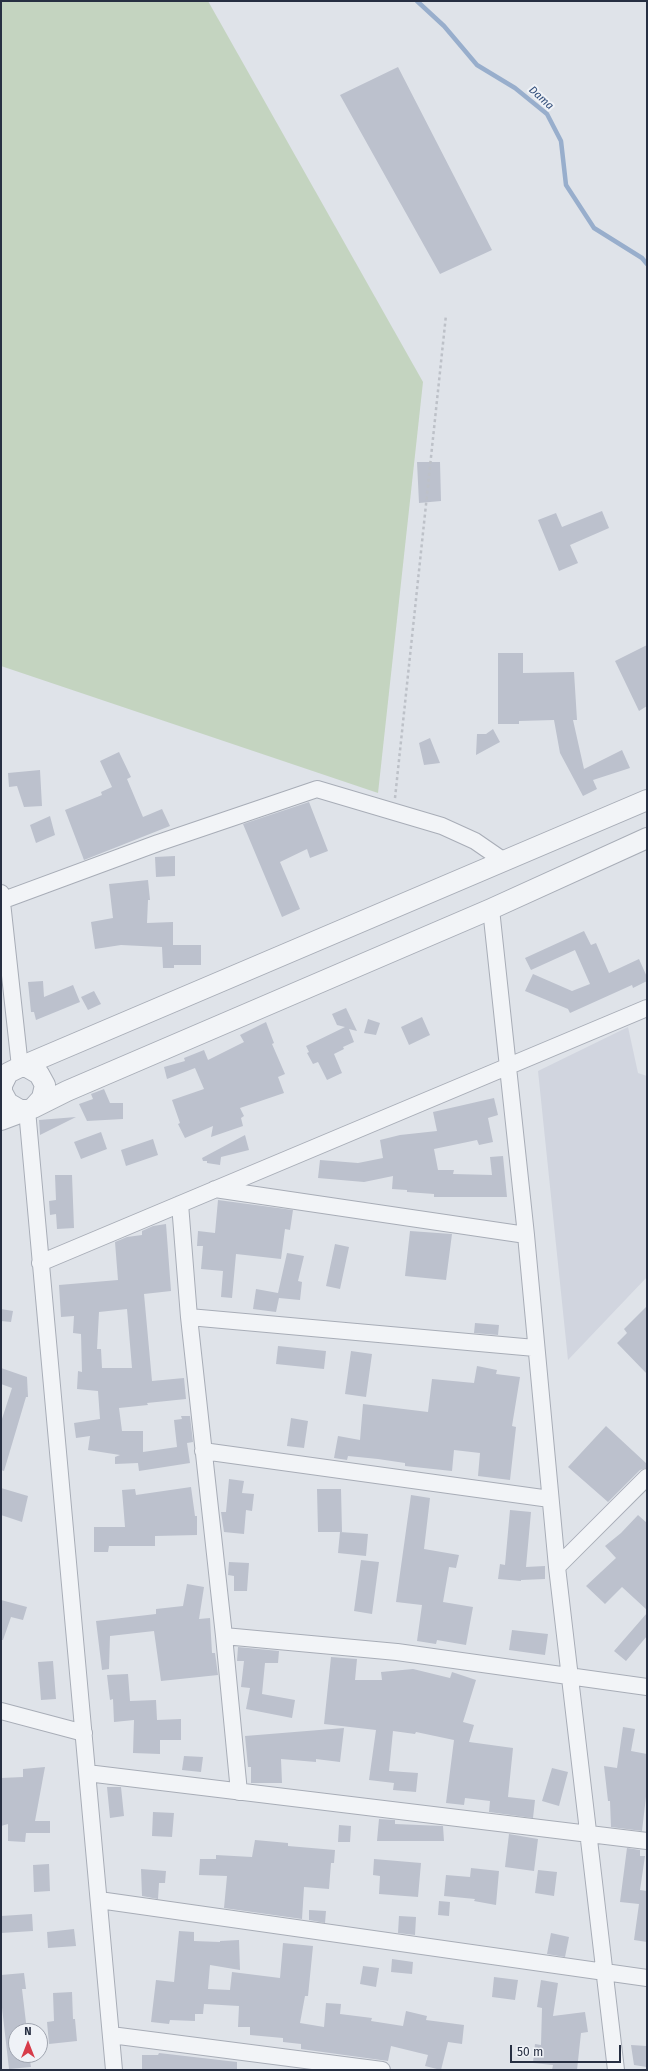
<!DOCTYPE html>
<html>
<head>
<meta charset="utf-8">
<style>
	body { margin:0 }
	#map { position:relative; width:648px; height:2071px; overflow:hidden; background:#dfe3e9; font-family:"Fira Sans",sans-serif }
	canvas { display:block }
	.frame { position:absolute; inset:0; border:2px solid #272f42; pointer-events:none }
	.north { position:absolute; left:8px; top:2023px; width:40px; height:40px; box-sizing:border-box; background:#eff2f7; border:1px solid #9fa4af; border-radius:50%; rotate:0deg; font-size:11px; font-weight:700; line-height:16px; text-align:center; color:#272f42 }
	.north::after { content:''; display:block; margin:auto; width:14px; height:18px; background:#d73c4a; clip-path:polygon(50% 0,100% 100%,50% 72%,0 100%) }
	.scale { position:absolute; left:510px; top:2045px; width:111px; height:18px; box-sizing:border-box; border:2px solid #272f42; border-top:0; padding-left:5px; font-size:12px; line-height:14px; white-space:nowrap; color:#272f42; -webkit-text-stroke:3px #eff2f7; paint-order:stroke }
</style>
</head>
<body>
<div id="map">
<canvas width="648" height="2071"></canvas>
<div class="frame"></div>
<div class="north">N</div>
<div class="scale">50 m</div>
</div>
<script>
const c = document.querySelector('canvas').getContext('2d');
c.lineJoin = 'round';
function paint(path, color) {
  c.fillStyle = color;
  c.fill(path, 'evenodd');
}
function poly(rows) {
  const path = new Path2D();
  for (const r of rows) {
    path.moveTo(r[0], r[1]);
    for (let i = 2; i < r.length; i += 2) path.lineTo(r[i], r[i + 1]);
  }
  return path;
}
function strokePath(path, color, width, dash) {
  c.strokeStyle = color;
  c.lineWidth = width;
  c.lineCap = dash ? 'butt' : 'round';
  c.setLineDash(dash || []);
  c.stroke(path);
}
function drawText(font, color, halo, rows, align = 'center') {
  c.font = font + ' "Fira Sans",sans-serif';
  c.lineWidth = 4;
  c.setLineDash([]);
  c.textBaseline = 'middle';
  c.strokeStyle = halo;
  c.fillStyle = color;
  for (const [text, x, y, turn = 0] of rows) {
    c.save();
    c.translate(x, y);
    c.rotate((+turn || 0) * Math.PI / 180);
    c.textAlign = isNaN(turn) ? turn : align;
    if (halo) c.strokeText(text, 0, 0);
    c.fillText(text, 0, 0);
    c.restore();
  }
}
const built = poly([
	[628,1027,638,1073,647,1076,647,1277,568,1360,538,1071]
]);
const green = poly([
	[1,1,208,1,423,382,378,793,1,666]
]);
const stream = poly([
	[417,1,444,26,477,65,515,88,547,114,561,141,566,185,594,228,642,258,647,264]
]);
const building = poly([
	[398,67,492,250,440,274,340,95],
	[417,462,440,462,441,501,419,503],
	[602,511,609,528,570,545,578,563,559,571,538,520,556,513,562,527],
	[647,645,647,706,639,711,615,661],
	[498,653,523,653,523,673,574,672,577,720,573,720,584,769,622,750,630,768,593,780,597,789,583,796,560,753,554,720,519,721,519,724,498,724],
	[493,729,500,742,476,755,477,734,486,734],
	[430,738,440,763,424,765,419,743],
	[119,752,131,777,127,779,143,817,162,809,170,826,84,860,65,810,102,795,101,792,112,787,100,761],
	[40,770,42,806,24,807,17,786,9,787,8,773],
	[309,802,328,851,310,858,307,849,280,862,300,909,282,917,243,824],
	[50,816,55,835,36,843,30,825],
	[175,856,175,876,156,877,155,857],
	[148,880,150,900,148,900,147,923,173,922,173,945,201,945,201,965,174,965,174,968,163,968,162,947,121,945,95,949,91,922,113,918,109,884],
	[584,931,591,945,596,943,609,973,639,959,647,977,647,981,633,988,632,985,570,1013,568,1009,525,991,533,974,572,991,590,984,575,950,531,970,525,958],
	[43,981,44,997,73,985,80,1002,36,1020,34,1012,31,1012,28,982],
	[94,991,101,1004,88,1010,81,997],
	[346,1008,357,1031,349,1029,354,1042,343,1047,344,1049,334,1054,342,1073,327,1080,318,1062,313,1064,307,1053,309,1052,306,1046,345,1027,337,1025,332,1014],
	[422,1017,430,1035,409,1045,401,1027],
	[368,1019,380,1023,376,1035,364,1033],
	[266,1022,274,1043,272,1044,285,1074,278,1077,284,1093,240,1108,244,1116,241,1118,243,1126,211,1137,213,1126,185,1138,178,1124,180,1123,172,1100,204,1089,195,1068,167,1079,164,1067,185,1061,184,1058,204,1050,208,1060,244,1042,240,1035],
	[104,1089,110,1103,123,1103,123,1119,87,1121,79,1104,93,1099,91,1094],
	[494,1098,498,1115,488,1118,493,1142,479,1145,477,1140,434,1149,438,1170,454,1170,453,1174,492,1175,490,1157,503,1156,507,1197,434,1197,434,1194,407,1192,407,1190,392,1189,393,1176,364,1182,318,1178,320,1160,358,1163,383,1158,380,1140,400,1135,437,1131,433,1112],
	[76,1117,40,1135,39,1120],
	[101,1132,107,1149,81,1159,74,1142],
	[245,1135,249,1150,221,1157,220,1165,207,1163,207,1161,203,1161,202,1158],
	[153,1139,158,1155,126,1166,121,1150],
	[55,1175,72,1175,74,1228,57,1229,56,1214,50,1215,49,1201,56,1200],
	[218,1200,293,1210,290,1230,285,1229,281,1259,236,1254,232,1298,221,1297,223,1271,201,1269,203,1246,197,1246,198,1231,215,1233],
	[166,1224,171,1291,144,1294,152,1381,184,1378,186,1399,147,1403,148,1405,119,1408,122,1431,143,1431,143,1452,177,1447,174,1420,182,1419,181,1416,190,1416,193,1442,187,1443,190,1463,139,1471,138,1463,115,1464,115,1457,120,1455,88,1450,90,1436,76,1438,74,1423,100,1419,98,1391,77,1389,78,1371,82,1372,81,1334,73,1333,74,1316,61,1317,59,1285,118,1280,115,1242,127,1237,142,1235,142,1231,153,1226],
	[127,1309,132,1368,102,1368,101,1349,97,1349,99,1312],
	[410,1231,452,1234,446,1280,405,1276],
	[335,1244,349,1247,340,1289,326,1286],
	[287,1253,304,1256,298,1281,302,1282,300,1300,279,1298,276,1312,253,1309,256,1289,278,1293],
	[647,1306,647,1374,617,1343,627,1333,624,1329],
	[1,1309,13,1311,11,1322,1,1321],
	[475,1323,499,1325,498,1335,474,1333],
	[278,1346,326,1351,324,1369,276,1364],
	[351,1351,372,1354,366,1397,345,1394],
	[477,1366,497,1370,496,1374,520,1377,512,1426,516,1427,510,1480,478,1476,480,1453,454,1450,452,1471,405,1466,405,1463,378,1459,348,1456,347,1460,334,1458,338,1436,360,1440,363,1404,428,1412,432,1379,474,1383],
	[1,1368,27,1377,28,1397,26,1397,4,1471,1,1470,1,1422,12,1388,1,1384],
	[291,1418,308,1421,304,1448,287,1446],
	[606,1426,647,1464,646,1468,640,1470,608,1502,568,1467],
	[229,1479,244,1481,242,1493,254,1494,252,1511,246,1510,244,1534,224,1532,221,1512,226,1512],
	[191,1487,195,1516,197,1516,197,1535,155,1536,155,1546,109,1546,108,1552,94,1552,94,1527,125,1527,122,1490,135,1489,136,1495],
	[1,1488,28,1496,22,1522,1,1515],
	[317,1489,341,1489,342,1532,340,1532,368,1534,366,1556,338,1553,340,1532,318,1532],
	[411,1495,430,1498,424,1549,459,1555,456,1568,449,1567,443,1602,473,1607,466,1645,437,1640,436,1644,417,1641,422,1605,396,1602],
	[510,1510,531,1512,526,1567,545,1566,545,1579,521,1580,521,1581,498,1579,500,1564,505,1565],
	[638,1515,647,1523,647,1610,622,1587,605,1604,586,1586,616,1558,605,1546,621,1533],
	[361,1560,379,1562,372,1614,354,1611],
	[229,1562,249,1563,247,1591,234,1591,234,1576,228,1575],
	[187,1584,204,1587,199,1619,210,1618,212,1653,215,1653,218,1675,161,1681,154,1631,110,1636,109,1669,102,1670,96,1621,156,1614,156,1609,183,1606],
	[1,1600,27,1607,23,1620,11,1617,3,1640,1,1640],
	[647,1613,647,1636,626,1661,614,1651],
	[512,1630,548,1634,545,1655,509,1650],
	[238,1647,279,1651,278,1663,265,1663,262,1694,295,1700,292,1718,246,1709,250,1688,241,1687,244,1661,237,1661],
	[331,1657,357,1659,355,1680,382,1680,381,1672,413,1669,450,1678,452,1672,476,1680,463,1722,474,1725,469,1742,513,1748,508,1797,535,1800,533,1818,489,1812,490,1801,465,1798,464,1805,446,1803,454,1740,416,1732,415,1734,393,1731,389,1771,418,1773,416,1792,393,1790,394,1783,369,1780,376,1730,324,1724],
	[53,1661,56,1699,41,1700,38,1662],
	[128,1674,130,1701,156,1700,157,1720,181,1719,181,1740,160,1740,160,1754,133,1753,134,1720,114,1722,113,1699,110,1700,107,1675],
	[623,1727,635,1729,631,1751,647,1754,647,1788,642,1831,611,1827,610,1801,608,1801,604,1766,617,1768],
	[344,1728,340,1762,316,1759,316,1762,281,1759,282,1783,251,1783,251,1767,248,1767,245,1736],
	[184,1756,203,1757,201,1772,182,1770],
	[45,1767,35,1821,50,1821,50,1833,26,1833,25,1842,8,1841,8,1824,1,1826,1,1778,23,1777,23,1769],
	[552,1768,568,1772,559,1806,542,1801],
	[107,1787,121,1787,124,1816,110,1818],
	[153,1812,174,1813,172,1837,152,1836],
	[379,1819,395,1820,395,1824,443,1826,444,1841,377,1841],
	[339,1825,351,1826,350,1842,338,1842],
	[509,1834,538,1839,534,1871,505,1867],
	[255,1840,288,1843,288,1846,335,1850,334,1863,331,1863,329,1889,304,1887,302,1919,224,1908,227,1876,199,1875,200,1859,216,1859,216,1855,252,1857],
	[627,1848,640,1850,640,1856,645,1856,640,1890,647,1891,647,1942,634,1940,639,1904,620,1902],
	[374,1859,421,1863,418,1897,379,1894,380,1876,373,1875],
	[49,1864,50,1891,34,1892,33,1865],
	[471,1868,499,1871,496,1905,474,1901,475,1899,444,1896,446,1875,470,1877],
	[141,1869,166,1871,165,1883,159,1883,158,1899,142,1896],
	[538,1870,557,1872,554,1896,535,1893],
	[439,1901,450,1902,449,1916,438,1915],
	[309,1910,326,1911,325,1923,309,1920],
	[32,1914,33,1931,1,1933,1,1916],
	[399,1916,416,1917,415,1935,398,1933],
	[74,1929,76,1946,48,1948,47,1932],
	[179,1931,194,1932,194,1941,220,1942,220,1941,239,1940,240,1970,210,1965,208,1989,230,1990,232,1972,280,1978,283,1943,313,1946,308,1996,305,1996,300,2023,324,2027,326,2003,341,2004,340,2014,372,2018,371,2021,403,2026,406,2011,427,2016,426,2020,464,2025,462,2044,448,2042,441,2070,425,2066,428,2055,391,2046,388,2061,301,2049,301,2044,283,2042,283,2038,250,2035,250,2027,238,2027,239,2006,204,2004,203,2014,195,2014,195,2021,170,2020,169,2024,151,2022,156,1980,174,1982],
	[551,1933,569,1937,565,1957,547,1954],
	[392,1959,413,1962,412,1974,391,1972],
	[363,1966,379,1968,376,1987,360,1984],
	[24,1973,26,1989,22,1989,27,2031,16,2031,16,2055,29,2055,31,2067,9,2069,1,1999,1,1975],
	[494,1977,518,1980,515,2000,492,1997],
	[541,1980,558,1983,553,2016,585,2012,588,2032,581,2033,577,2070,552,2070,553,2065,533,2063,535,2044,541,2045,542,2008,537,2007],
	[72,1992,73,2019,75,2019,77,2041,49,2044,47,2022,54,2021,53,1993],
	[631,2045,647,2046,647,2067,634,2065],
	[159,2053,237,2062,237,2070,142,2070,142,2055,158,2055]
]);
const path = poly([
	[395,798,446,315]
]);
const minor = poly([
	[1,893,20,1067],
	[1,901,158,843,317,789,442,826,475,841,504,861],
	[491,909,526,1235,557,1567,616,2070],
	[27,1110,114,2070],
	[215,1189,526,1235],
	[180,1204,189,1317,224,1636,239,1792],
	[40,1263,647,1008],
	[189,1317,535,1348],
	[203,1451,550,1499],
	[557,1567,647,1477],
	[224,1636,397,1652,647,1687],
	[1,1711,84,1733],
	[87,1773,647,1841],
	[99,1900,647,1978],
	[111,2035,382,2070]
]);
const tertiary = poly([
	[20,1067,647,800],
	[33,1108,67,1091,491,909,647,838],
	[1,1120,33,1108,42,1098,45,1085,39,1074,27,1067,20,1067,8,1073,2,1085,2,1092,8,1103,20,1110,27,1110]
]);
const waterNames = [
	["Dama",541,98,43]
];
paint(built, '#d1d5df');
paint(green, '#c4d4c0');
strokePath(stream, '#98aecc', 4.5);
paint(building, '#bcc1cd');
strokePath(minor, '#a8adb7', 18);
strokePath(tertiary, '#a8adb7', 22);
strokePath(path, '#bdc1c8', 2.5, [3, 3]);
strokePath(minor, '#f2f4f7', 16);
strokePath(tertiary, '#f2f4f7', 20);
drawText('italic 11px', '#2e4b78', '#eff2f7', waterNames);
</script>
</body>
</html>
